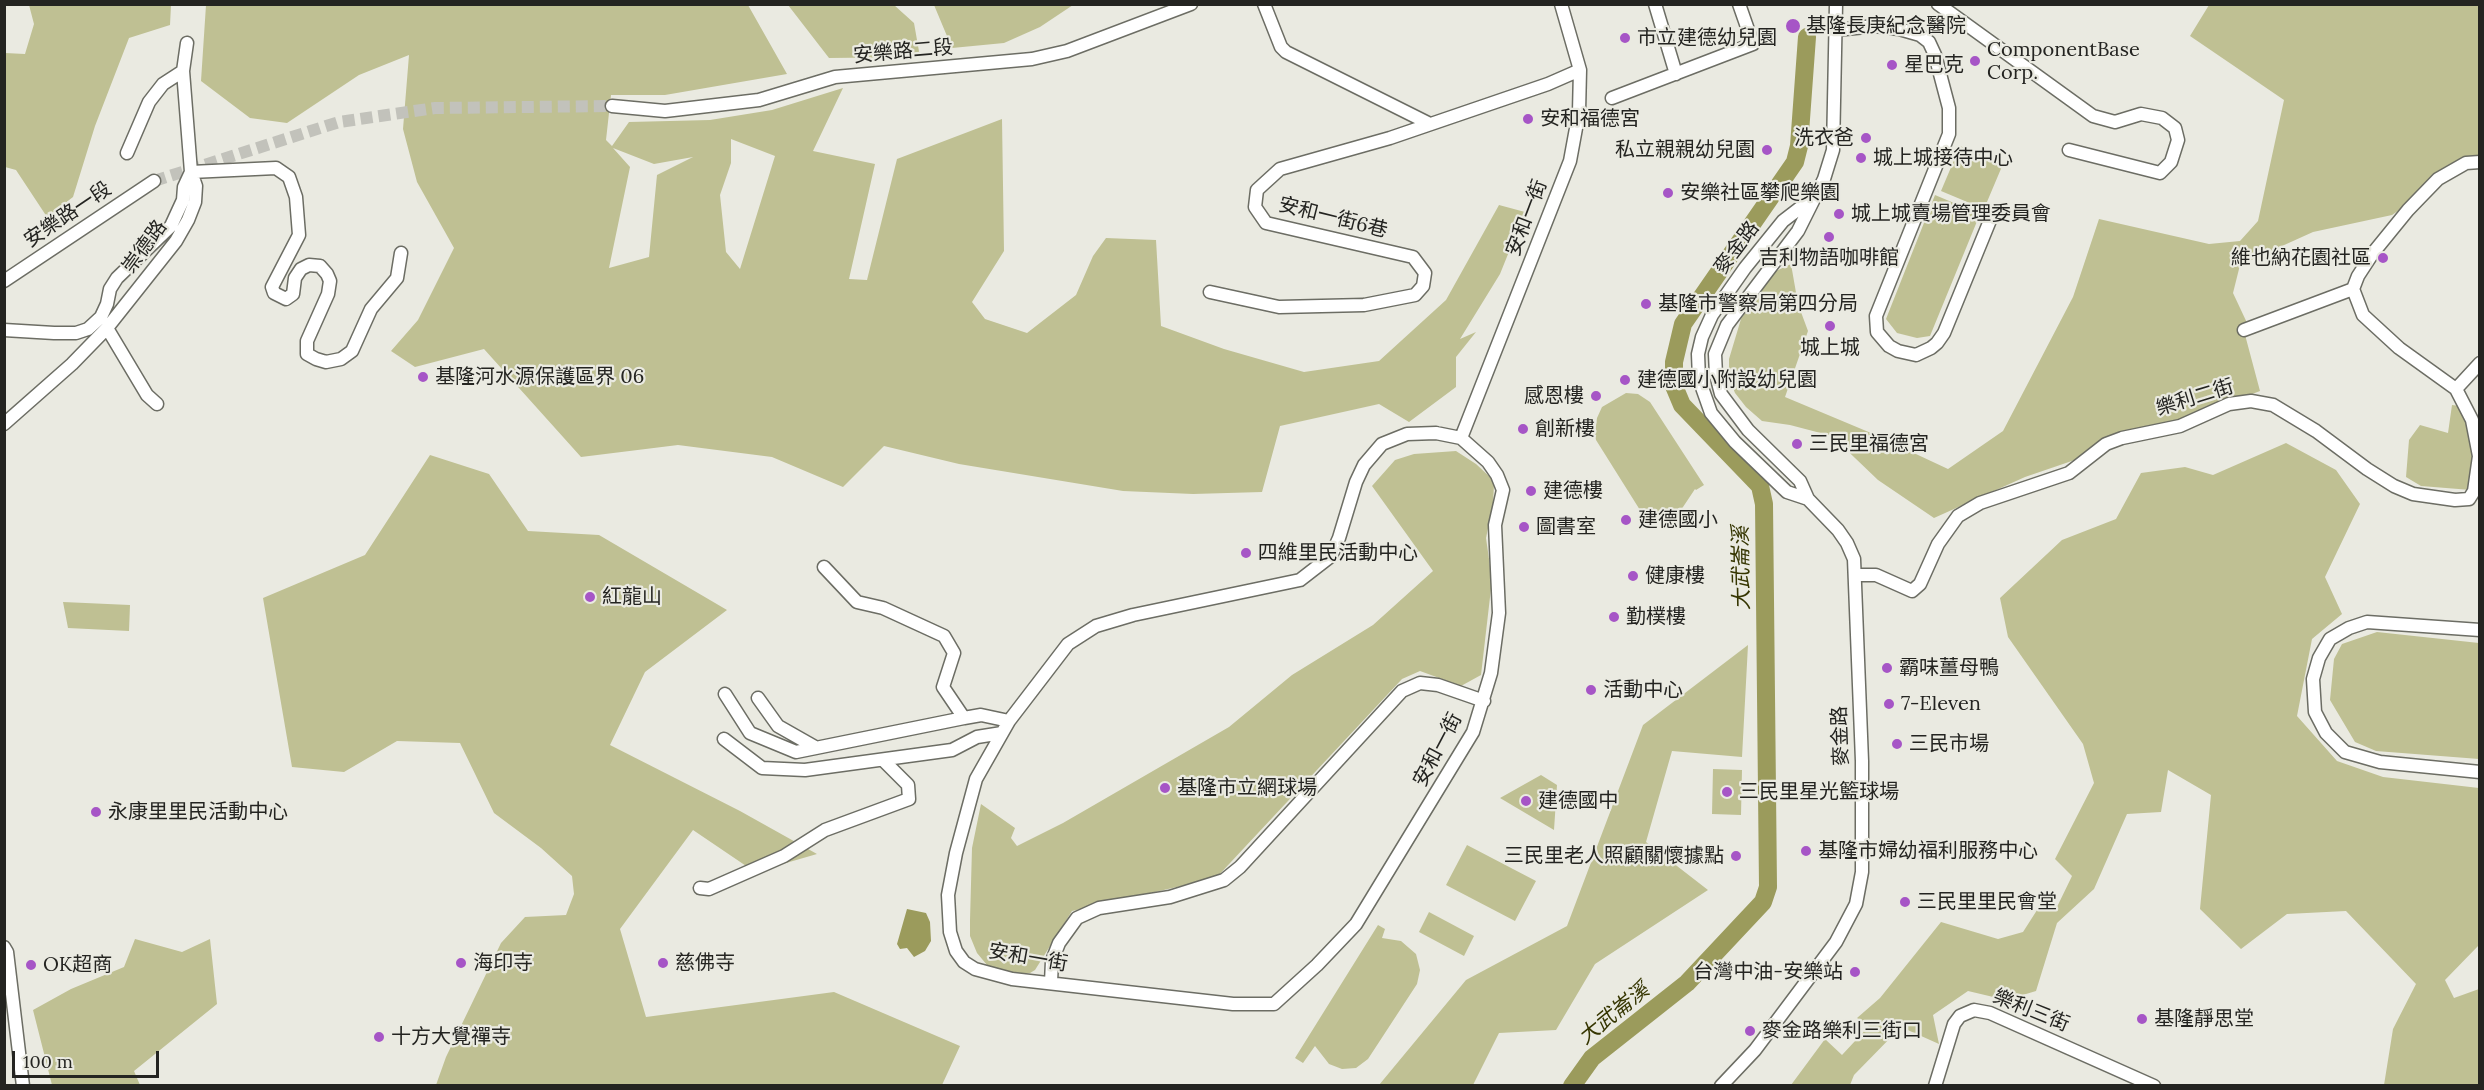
<!DOCTYPE html>
<html>
<head>
<meta charset="utf-8">
<style>
	body { margin:0 }
	#map { position:relative; width:2484px; height:1090px; overflow:hidden; background:#eaeae1; font-family:Lora,serif }
	canvas { display:block }
	.frame { position:absolute; inset:0; border:6px solid #242421; pointer-events:none }
	.scale { position:absolute; left:12px; top:1051px; width:147px; height:27px; box-sizing:border-box; border:3px solid #242421; border-top:0; padding-left:8px; font-size:18px; line-height:21px; white-space:nowrap; color:#242421; -webkit-text-stroke:4px #eaeae1; paint-order:stroke }
</style>
</head>
<body>
<div id="map">
<canvas width="2484" height="1090"></canvas>
<div class="frame"></div>
<div class="scale">100 m</div>
</div>
<script>
const c = document.querySelector('canvas').getContext('2d');
c.lineJoin = 'round';
function paint(path, color) {
  c.fillStyle = color;
  c.fill(path, 'evenodd');
}
function poly(rows) {
  const path = new Path2D();
  for (const r of rows) {
    path.moveTo(r[0], r[1]);
    for (let i = 2; i < r.length; i += 2) path.lineTo(r[i], r[i + 1]);
  }
  return path;
}
function strokePath(path, color, width, dash) {
  c.strokeStyle = color;
  c.lineWidth = width;
  c.lineCap = dash ? 'butt' : 'round';
  c.setLineDash(dash || []);
  c.stroke(path);
}
function drawText(font, color, halo, rows, align = 'center') {
  c.font = font + ' Lora,"Noto Sans TC",serif';
  c.lineWidth = 4.5;
  c.setLineDash([]);
  c.textBaseline = 'middle';
  c.strokeStyle = halo;
  c.fillStyle = color;
  for (const [text, x, y, turn = 0] of rows) {
    c.save();
    c.translate(x, y);
    c.rotate((+turn || 0) * Math.PI / 180);
    c.textAlign = isNaN(turn) ? turn : align;
    if (halo) c.strokeText(text, 0, 0);
    c.fillText(text, 0, 0);
    c.restore();
  }
}
const green = poly([
	[29,5,171,5,170,25,129,38,95,126,73,197,47,217,16,170,5,167,5,53,25,54,34,24],
	[206,5,748,5,787,74,665,95,611,95,606,140,612,146,629,122,710,120,772,110,843,88,813,151,875,164,849,279,867,280,897,159,1002,119,1004,251,972,302,985,319,1027,333,1076,295,1093,256,1106,238,1156,240,1161,326,1224,349,1304,372,1379,361,1446,300,1499,205,1525,212,1500,274,1460,339,1476,332,1456,357,1456,387,1409,422,1379,404,1280,426,1262,492,1193,494,1123,491,959,464,884,446,843,487,772,457,678,445,581,457,484,349,415,367,391,351,418,320,454,248,417,182,403,129,409,55,359,75,287,123,250,118,201,81],
	[731,139,775,156,740,269,726,252,720,195,731,163],
	[613,148,654,164,693,157,657,175,649,257,609,268,630,167],
	[788,5,894,5,914,23,920,57,829,58],
	[934,5,1073,5,1040,27,1004,43,952,48],
	[2209,5,2479,5,2479,156,2392,215,2313,232,2240,265,2233,293,2248,325,2244,331,2260,391,2139,438,2025,477,1934,518,1878,480,1832,436,1790,425,1762,421,1746,407,1735,393,1729,378,1729,359,1741,319,1774,272,1791,264,1798,304,1808,331,1785,397,1871,433,1948,469,2003,431,2073,297,2099,219,2209,244,2240,241,2258,221,2284,100,2190,36],
	[1960,146,2003,164,1984,209,1941,191],
	[1935,195,1980,214,1930,336,1917,338,1897,333,1886,319],
	[1626,393,1638,394,1650,402,1704,485,1696,490,1695,489,1679,513,1666,517,1655,517,1658,522,1650,526,1596,440,1595,434,1597,418,1602,407],
	[2452,405,2460,406,2473,446,2475,473,2471,490,2421,486,2406,477,2409,440,2420,425,2448,433],
	[2286,443,2336,470,2360,504,2325,577,2342,614,2312,639,2297,716,2337,761,2383,777,2479,788,2479,945,2445,980,2454,998,2479,989,2479,1085,2384,1085,2393,1029,2416,984,2346,911,2287,914,2241,949,2200,909,2211,795,2168,770,2161,812,2127,814,2094,889,2057,923,2036,991,2006,1000,1968,991,1933,1015,1939,1044,1901,1027,1854,1075,1850,1085,1791,1085,1825,1039,1842,1055,1869,1026,1857,1018,1880,998,1941,922,1998,939,2023,932,2039,907,2056,909,2072,876,2055,859,2094,783,2083,744,2008,637,2000,598,2062,540,2116,519,2141,473,2185,467,2213,475],
	[1456,451,1476,464,1490,477,1494,484,1493,504,1486,538,1492,580,1481,675,1461,686,1420,671,1402,679,1216,878,1072,911,1035,970,1030,973,1019,974,1002,971,987,965,977,953,970,936,970,920,972,848,981,804,1015,828,1011,838,1017,846,1063,823,1229,727,1292,675,1373,625,1433,571,1372,486,1395,460,1414,454],
	[430,455,489,474,528,531,599,535,727,610,645,672,610,745,740,811,817,854,755,872,693,830,620,929,646,1017,834,992,960,1046,942,1085,436,1085,446,1057,501,943,525,917,566,915,574,894,572,876,541,848,494,813,460,743,397,741,344,772,292,767,263,598,365,555],
	[63,602,130,605,129,631,68,628],
	[2377,632,2479,643,2479,759,2376,751,2355,742,2330,700,2334,659,2342,644],
	[1748,645,1742,757,1672,751,1646,842,1708,890,1595,964,1556,1030,1499,1033,1473,1085,1379,1085,1466,980,1567,926,1643,725],
	[1713,769,1742,770,1741,815,1712,814],
	[1541,775,1557,785,1554,830,1500,798],
	[1467,845,1536,881,1515,921,1446,885],
	[1429,912,1474,936,1464,956,1419,932],
	[1378,925,1385,929,1382,938,1401,941,1416,954,1420,970,1417,984,1368,1059,1356,1068,1342,1069,1329,1064,1315,1046,1303,1063,1295,1058],
	[135,939,182,952,210,939,217,1004,134,1071,140,1085,52,1085,33,1010,71,989,124,967]
]);
const water = poly([
	[907,909,926,913,930,922,931,941,925,951,914,957,907,948,900,949,897,944]
]);
const river = poly([
	[1572,1086,1592,1058,1687,983,1763,902,1768,887,1764,504,1760,486,1682,405,1674,386,1674,362,1683,324,1795,162,1799,146,1807,37]
]);
const minorTunnel = poly([
	[154,181,339,122,435,108,612,106]
]);
const minor = poly([
	[1264,4,1281,47,1286,52,1428,123],
	[1655,4,1676,74],
	[1938,4,2093,116,2115,122,2141,114,2162,118,2175,128,2178,140,2171,162,2160,173,2069,150],
	[1836,30,1875,26,1899,29,1920,35,1929,42,1935,55,1949,108,1949,134,1876,316,1877,332,1889,346,1898,351,1916,355,1931,348,1937,343,1944,333,1991,218],
	[1612,98,1753,44,1739,4],
	[612,106,665,111,759,100,835,77,1032,59,1067,51,1191,4],
	[127,153,149,102,163,84,183,71],
	[4,281,154,181],
	[1210,292,1279,307,1364,305,1415,295,1423,286,1425,273,1413,257,1266,223,1255,207,1257,190,1280,169,1390,138,1548,84,1580,70],
	[107,328,147,395,157,404],
	[4,330,54,333,76,333,88,329,101,317,107,304,110,289,117,278,171,226,183,200,184,187,191,172,276,168,289,177,296,197,299,235,272,287,274,293,286,299,293,294,295,278,301,269,309,265,320,266,327,274,330,281,328,294,307,341,307,354,316,359,326,362,341,359,352,351,371,309,397,278,401,253],
	[2244,330,2353,289],
	[2456,389,2480,363],
	[4,424,72,364,107,328,176,241,188,220,195,202,196,186,191,172,183,71,187,43],
	[1436,433,1461,438,1488,462,1497,475,1503,490,1495,525,1499,613,1491,673,1473,732,1356,924,1317,965,1274,1004,1233,1004,1012,979,975,969,964,962,956,951,950,932,948,895,956,853,976,779,1009,721,1068,644,1096,626,1133,615,1300,580,1331,556,1339,538,1356,482,1364,465,1382,444,1407,434,1436,433],
	[1461,438,1570,161,1579,112,1580,70,1561,4],
	[1808,499,1787,492,1735,442,1711,413,1699,379,1698,354,1702,337,1712,315,1745,268,1783,221,1809,201],
	[824,567,857,602,883,608,944,636,954,653,943,687,964,718],
	[1855,575,1876,575,1912,591,1920,584,1938,544,1958,516,1980,503,2069,473,2106,444,2122,438,2180,426,2229,404,2251,401,2273,405,2316,431,2367,469,2394,486,2413,494,2455,500,2469,499,2474,491,2479,456,2472,420,2456,389,2399,348,2363,315,2353,289,2358,276,2373,253,2408,210,2438,179,2466,163,2480,162],
	[2480,630,2367,622,2349,628,2330,639,2319,658,2313,679,2315,712,2326,733,2345,752,2380,762,2480,772],
	[725,694,750,733,796,752,964,718,981,715,1009,721],
	[758,698,778,726,815,747],
	[724,739,762,768,805,770,952,750,977,737,1002,733],
	[700,888,709,889,784,856,825,830,909,799,908,785,884,761],
	[4,947,7,952,23,1086],
	[1051,982,1052,961,1059,943,1077,918,1099,908,1170,897,1224,880,1240,867,1402,691,1420,683,1438,685,1484,701],
	[1721,1086,1755,1050,1836,942,1856,904,1862,872,1862,761,1854,559,1847,543,1838,530,1808,499,1800,481,1748,430,1721,394,1716,375,1715,354,1727,325,1798,231,1824,179,1833,150,1836,4],
	[1935,1086,1954,1024,1960,1016,1974,1010,1990,1013,2154,1086]
]);
const markers = [
	[1793,26,8,"#a655c6"],
	[1625,38,6,"#a655c6"],
	[1975,61,6,"#a655c6"],
	[1892,65,6,"#a655c6"],
	[1528,119,6,"#a655c6"],
	[1866,138,6,"#a655c6"],
	[1767,150,6,"#a655c6"],
	[1861,158,6,"#a655c6"],
	[1668,193,6,"#a655c6"],
	[1839,214,6,"#a655c6"],
	[1829,237,6,"#a655c6"],
	[2383,258,6,"#a655c6"],
	[1646,304,6,"#a655c6"],
	[1830,326,6,"#a655c6"],
	[423,377,6,"#a655c6"],
	[1625,380,6,"#a655c6"],
	[1596,396,6,"#a655c6"],
	[1523,429,6,"#a655c6"],
	[1797,444,6,"#a655c6"],
	[1531,491,6,"#a655c6"],
	[1626,520,6,"#a655c6"],
	[1524,527,6,"#a655c6"],
	[1246,553,6,"#a655c6"],
	[1633,576,6,"#a655c6"],
	[590,597,6,"#a655c6"],
	[1614,617,6,"#a655c6"],
	[1887,668,6,"#a655c6"],
	[1591,690,6,"#a655c6"],
	[1889,704,6,"#a655c6"],
	[1897,744,6,"#a655c6"],
	[1165,788,6,"#a655c6"],
	[1727,792,6,"#a655c6"],
	[1526,801,6,"#a655c6"],
	[96,812,6,"#a655c6"],
	[1806,851,6,"#a655c6"],
	[1736,856,6,"#a655c6"],
	[1905,902,6,"#a655c6"],
	[461,963,6,"#a655c6"],
	[663,963,6,"#a655c6"],
	[31,965,6,"#a655c6"],
	[1855,972,6,"#a655c6"],
	[2142,1019,6,"#a655c6"],
	[1750,1031,6,"#a655c6"],
	[379,1037,6,"#a655c6"]
];
const poiNames = [
	["基隆長庚紀念醫院",1806,26],
	["市立建德幼兒園",1637,38],
	["ComponentBase",1987,50],
	["Corp.",1987,73],
	["星巴克",1904,65],
	["安和福德宮",1540,119],
	["洗衣爸",1854,138,"right"],
	["私立親親幼兒園",1755,150,"right"],
	["城上城接待中心",1873,158],
	["安樂社區攀爬樂園",1680,193],
	["城上城賣場管理委員會",1851,214],
	["吉利物語咖啡館",1829,258,"center"],
	["維也納花園社區",2371,258,"right"],
	["基隆市警察局第四分局",1658,304],
	["城上城",1830,348,"center"],
	["基隆河水源保護區界 06",435,377],
	["建德國小附設幼兒園",1637,380],
	["感恩樓",1584,396,"right"],
	["創新樓",1535,429],
	["三民里福德宮",1809,444],
	["建德樓",1543,491],
	["建德國小",1638,520],
	["圖書室",1536,527],
	["四維里民活動中心",1258,553],
	["健康樓",1645,576],
	["紅龍山",602,597],
	["勤樸樓",1626,617],
	["霸味薑母鴨",1899,668],
	["活動中心",1603,690],
	["7-Eleven",1901,704],
	["三民市場",1909,744],
	["基隆市立網球場",1177,788],
	["三民里星光籃球場",1739,792],
	["建德國中",1538,801],
	["永康里里民活動中心",108,812],
	["基隆市婦幼福利服務中心",1818,851],
	["三民里老人照顧關懷據點",1724,856,"right"],
	["三民里里民會堂",1917,902],
	["海印寺",473,963],
	["慈佛寺",675,963],
	["OK超商",43,965],
	["台灣中油-安樂站",1843,972,"right"],
	["基隆靜思堂",2154,1019],
	["麥金路樂利三街口",1762,1031],
	["十方大覺禪寺",391,1037]
];
const streetNames = [
	["安樂路二段",903,52,-5],
	["安樂路一段",68,215,-34],
	["安和一街6巷",1333,218,14],
	["安和一街",1527,218,-69],
	["崇德路",145,247,-54],
	["麥金路",1737,248,-53],
	["樂利二街",2195,398,-17],
	["麥金路",1841,736,-92],
	["安和一街",1438,750,-62],
	["安和一街",1028,958,10],
	["樂利三街",2031,1011,22]
];
const waterNames = [
	["大武崙溪",1742,568,-91],
	["大武崙溪",1614,1014,-39]
];
paint(green, '#bfc093');
paint(water, '#9b9b5c');
strokePath(river, '#9b9b5c', 18);
strokePath(minorTunnel, '#c2c2bb', 12, [12, 6]);
strokePath(minor, '#6c6d64', 15);
strokePath(minor, '#fff', 12);
for (const [x, y, r, color] of markers) {
  const dot = new Path2D();
  dot.arc(x, y, r, 0, 2 * Math.PI);
  c.fillStyle = color;
  c.fill(dot);
  strokePath(dot, '#eaeae1', 2);
}
drawText('20px', '#242421', '#eaeae1', poiNames, 'left');
drawText('20px', '#242421', '#eaeae1', streetNames);
drawText('italic 21px', '#353500', '#eaeae1', waterNames);
</script>
</body>
</html>
